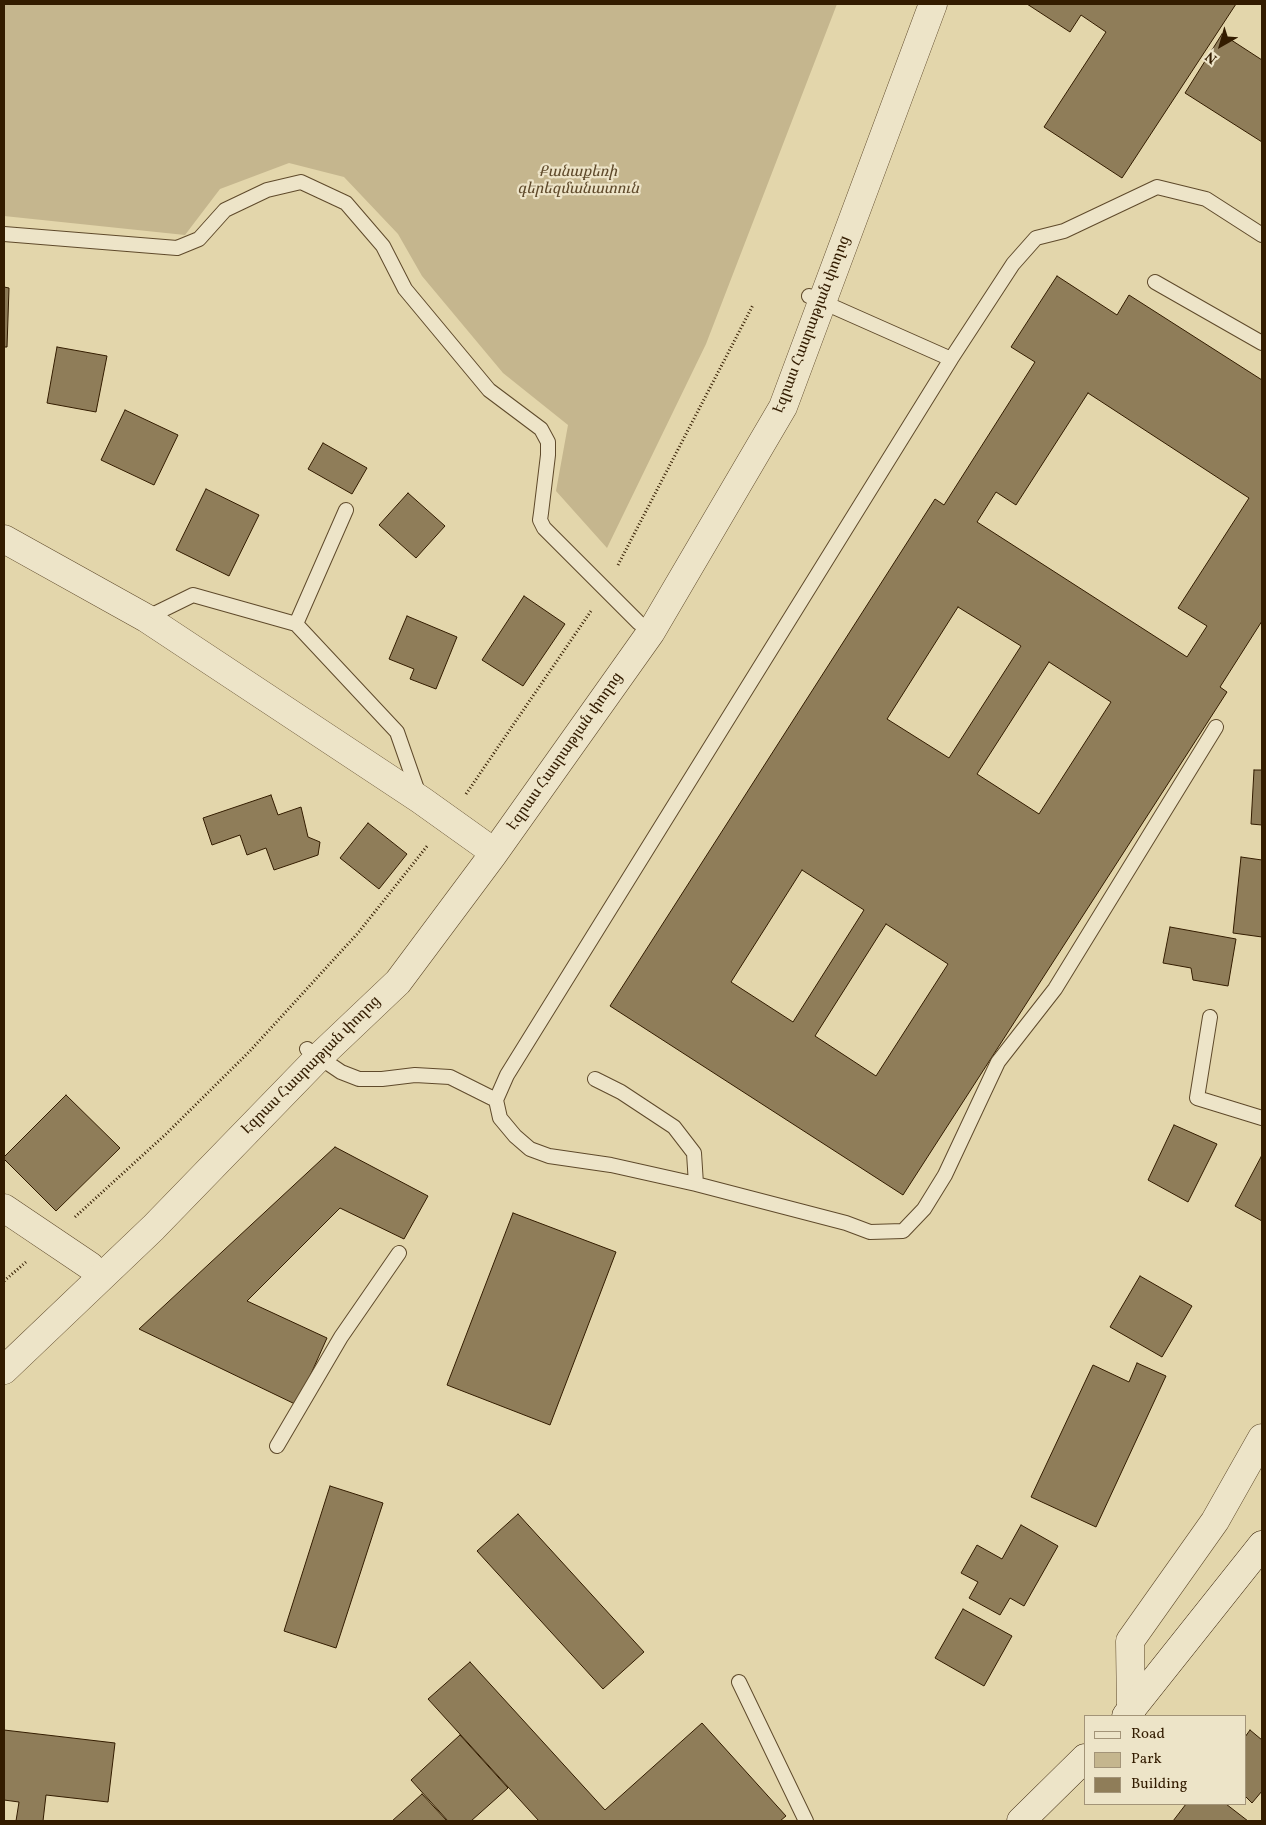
<!DOCTYPE html>
<html>
<head>
<meta charset="utf-8">
<style>
	body { margin:0 }
	#map { position:relative; width:1266px; height:1825px; overflow:hidden; background:#e3d6ab; font-family:Vollkorn,serif }
	canvas { display:block }
	.frame { position:absolute; inset:0; border:5px solid #331c00; pointer-events:none }
	.legend { position:absolute; left:1084px; top:1715px; width:162px; height:90px; box-sizing:border-box; background:#ede4c8; border:1px solid #a39478; margin:0; padding:6px 9px; list-style:none; font-size:15px; color:#331c00 }
	.legend li { display:flex; align-items:center; gap:10px; height:25px }
	.legend b { width:25px; border:1px solid #a39478 }
	.north { position:absolute; left:1196px; top:20px; width:50px; height:50px; -webkit-text-stroke:4px #ede4c8; paint-order:stroke; rotate:218deg; font-size:14px; font-weight:700; line-height:20px; text-align:center; color:#331c00 }
	.north::after { content:''; display:block; margin:auto; width:18px; height:22px; background:#331c00; clip-path:polygon(50% 0,100% 100%,50% 72%,0 100%) }
</style>
</head>
<body>
<div id="map">
<canvas width="1266" height="1825"></canvas>
<div class="frame"></div>
<ul class="legend">
<li><b style="height:6px;background:#ede4c8"></b>Road</li>
<li><b style="height:14px;background:#c5b68e"></b>Park</li>
<li><b style="height:14px;background:#8f7d59"></b>Building</li>
</ul>
<div class="north">N</div>
</div>
<script>
const c = document.querySelector('canvas').getContext('2d');
c.lineJoin = 'round';
function paint(path, color) {
  c.fillStyle = color;
  c.fill(path, 'evenodd');
}
function poly(rows) {
  const path = new Path2D();
  for (const r of rows) {
    path.moveTo(r[0], r[1]);
    for (let i = 2; i < r.length; i += 2) path.lineTo(r[i], r[i + 1]);
  }
  return path;
}
function strokePath(path, color, width, dash) {
  c.strokeStyle = color;
  c.lineWidth = width;
  c.lineCap = dash ? 'butt' : 'round';
  c.setLineDash(dash || []);
  c.stroke(path);
}
function drawText(font, color, halo, rows, align = 'center') {
  c.font = font + ' Vollkorn,"Noto Serif Armenian",serif';
  c.lineWidth = 4.5;
  c.setLineDash([]);
  c.textBaseline = 'middle';
  c.strokeStyle = halo;
  c.fillStyle = color;
  for (const [text, x, y, turn = 0] of rows) {
    c.save();
    c.translate(x, y);
    c.rotate((+turn || 0) * Math.PI / 180);
    c.textAlign = isNaN(turn) ? turn : align;
    if (halo) c.strokeText(text, 0, 0);
    c.fillText(text, 0, 0);
    c.restore();
  }
}
const green = poly([
	[4,4,837,4,706,344,607,548,556,491,568,425,503,373,422,276,398,234,344,177,289,163,220,189,185,235,4,216]
]);
const building = poly([
	[1027,4,1236,4,1122,178,1044,127,1106,32,1081,15,1070,32,1027,4],
	[1222,34,1262,60,1262,142,1185,93,1222,34],
	[1057,276,1117,315,1129,295,1262,380,1262,621,1220,687,1227,692,903,1195,610,1006,935,499,944,505,1035,362,1011,347,1057,276],
	[1088,393,1249,498,1178,608,1207,626,1187,657,977,522,996,492,1016,505,1088,393],
	[958,607,1021,646,949,758,887,719,958,607],
	[1049,662,1111,702,1039,814,977,774,1049,662],
	[802,870,864,910,793,1022,731,982,802,870],
	[886,924,948,964,876,1076,815,1036,886,924],
	[4,287,9,288,7,347,4,347,4,287],
	[57,347,107,356,96,412,47,403,57,347],
	[125,410,178,435,154,485,101,460,125,410],
	[323,443,367,468,352,494,308,469,323,443],
	[206,489,259,515,229,576,176,550,206,489],
	[408,493,445,526,416,558,379,525,408,493],
	[524,596,565,624,523,686,482,660,524,596],
	[407,616,457,637,436,689,410,679,414,669,389,659,407,616],
	[1254,770,1262,770,1262,825,1251,824,1254,770],
	[271,795,278,815,301,807,308,837,320,842,318,855,274,870,266,848,247,855,240,835,212,845,203,818,271,795],
	[368,823,407,854,379,889,340,858,368,823],
	[1241,857,1262,860,1262,937,1233,933,1241,857],
	[1170,927,1236,939,1228,986,1193,980,1191,968,1163,963,1170,927],
	[66,1095,120,1148,56,1211,4,1159,4,1157,66,1095],
	[1174,1125,1217,1144,1188,1202,1148,1180,1174,1125],
	[335,1147,428,1196,404,1239,340,1208,247,1301,327,1338,297,1405,139,1329,335,1147],
	[1261,1157,1262,1158,1262,1221,1235,1206,1261,1157],
	[513,1213,616,1252,550,1425,447,1385,513,1213],
	[1140,1276,1192,1306,1162,1357,1110,1327,1140,1276],
	[1137,1363,1166,1376,1096,1527,1031,1497,1093,1365,1129,1382,1137,1363],
	[330,1486,383,1503,336,1648,284,1631,330,1486],
	[518,1514,644,1652,603,1689,477,1551,518,1514],
	[1021,1525,1058,1546,1024,1606,1010,1598,1000,1615,969,1598,978,1582,961,1573,977,1545,1002,1559,1021,1525],
	[963,1609,1012,1636,984,1686,935,1658,963,1609],
	[470,1662,605,1810,702,1723,786,1816,780,1821,539,1821,428,1699,470,1662],
	[4,1730,115,1743,108,1802,46,1795,43,1821,16,1821,19,1802,4,1800,4,1730],
	[1250,1730,1262,1740,1262,1791,1252,1803,1245,1796,1245,1737,1250,1730],
	[460,1735,508,1788,471,1821,448,1821,411,1780,460,1735],
	[422,1794,447,1821,392,1821,422,1794],
	[1186,1804,1226,1804,1248,1821,1173,1821,1186,1804]
]);
const path = poly([
	[618,565,753,305],
	[466,794,591,611],
	[75,1217,166,1134,249,1052,358,933,428,845],
	[4,1281,26,1262]
]);
const service = poly([
	[4,234,177,248,199,239,225,210,267,190,301,182,346,203,383,246,405,289,489,390,541,429,548,442,548,455,541,513,540,520,544,528,639,623],
	[1155,282,1262,343],
	[809,296,951,359,507,1075,496,1100,500,1118,515,1136,530,1149,549,1156,611,1165,696,1184,846,1223,870,1232,903,1231,924,1209,945,1175,998,1062,1055,989,1216,727],
	[951,359,1013,264,1036,238,1064,231,1157,187,1206,199,1262,235],
	[146,618,193,595,296,624,397,732,419,795],
	[296,624,346,510],
	[1210,1017,1197,1098,1262,1118],
	[307,1049,341,1072,359,1079,382,1079,415,1075,450,1077,496,1100],
	[595,1079,621,1092,674,1127,694,1153,696,1184],
	[277,1446,341,1337,399,1253],
	[739,1682,806,1821]
]);
const minor = poly([
	[4,539,146,618,421,800,484,845],
	[4,1208,90,1266],
	[1131,1712,1130,1641,1215,1521,1262,1438]
]);
const tertiary = poly([
	[4,1370,153,1228,319,1057,398,982,492,856,651,632,783,407,933,4]
]);
const secondary = poly([
	[1126,1716,1262,1545],
	[1021,1821,1085,1758]
]);
const parkNames = [
	["Քանաքեռի",578,173],
	["գերեզմանատուն",578,190]
];
const streetNames = [
	["Էզրաս Հասրաթյան փողոց",813,325,-69],
	["Էզրաս Հասրաթյան փողոց",566,752,-55],
	["Էզրաս Հասրաթյան փողոց",312,1066,-45]
];
paint(green, '#c5b68e');
paint(building, '#8f7d59');
strokePath(building, '#331c00', 1);
strokePath(service, '#5f4a2b', 16);
strokePath(minor, '#5f4a2b', 29);
strokePath(tertiary, '#5f4a2b', 29);
strokePath(secondary, '#331c00', 29);
strokePath(path, '#331c00', 3, [1, 2.5]);
strokePath(service, '#ede4c8', 14);
strokePath(minor, '#ede4c8', 28);
strokePath(tertiary, '#ede4c8', 28);
strokePath(secondary, '#ede4c8', 28);
drawText('italic 15px', '#5f4a2b', '#ede4c8', parkNames);
drawText('15px', '#331c00', '#ede4c8', streetNames);
</script>
</body>
</html>
